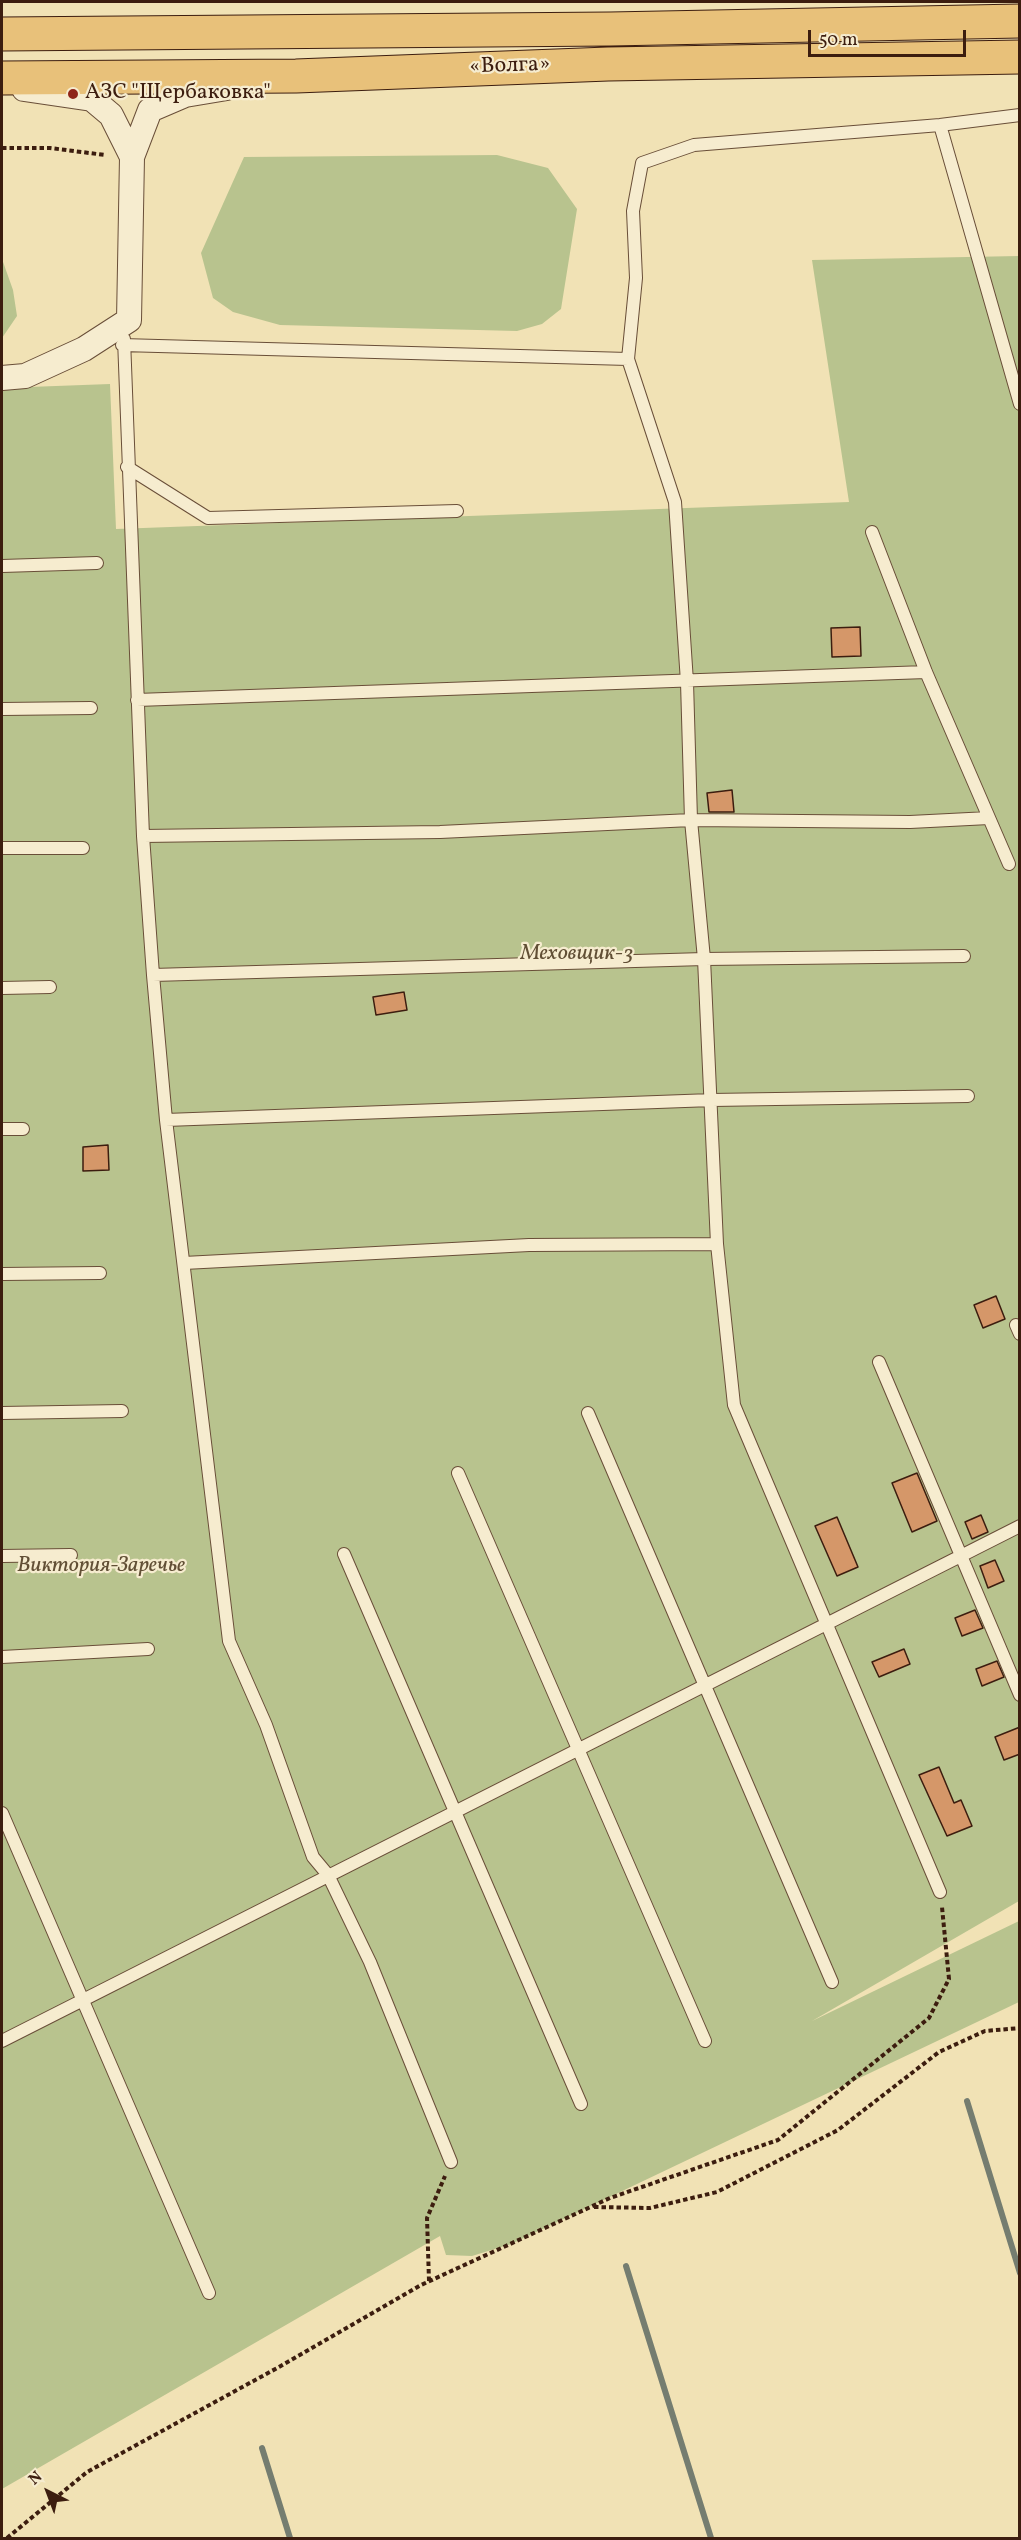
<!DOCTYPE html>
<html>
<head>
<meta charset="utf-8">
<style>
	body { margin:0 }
	#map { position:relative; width:1021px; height:2540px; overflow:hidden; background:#f1e2b5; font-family:Vollkorn,serif }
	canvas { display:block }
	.frame { position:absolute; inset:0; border:3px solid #3c1d0f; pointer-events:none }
	.north { position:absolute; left:18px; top:2462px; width:60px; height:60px; -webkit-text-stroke:4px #f6eccf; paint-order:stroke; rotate:318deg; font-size:16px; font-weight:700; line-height:24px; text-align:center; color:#3c1d0f }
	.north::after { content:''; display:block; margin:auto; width:21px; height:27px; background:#3c1d0f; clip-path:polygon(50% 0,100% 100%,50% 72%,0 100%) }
	.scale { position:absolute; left:808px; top:30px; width:158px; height:27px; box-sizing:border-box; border:3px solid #3c1d0f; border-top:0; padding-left:8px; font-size:18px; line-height:21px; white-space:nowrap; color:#3c1d0f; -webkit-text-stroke:4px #f6eccf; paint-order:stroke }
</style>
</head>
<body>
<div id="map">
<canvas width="1021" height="2540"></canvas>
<div class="frame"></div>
<div class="north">N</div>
<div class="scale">50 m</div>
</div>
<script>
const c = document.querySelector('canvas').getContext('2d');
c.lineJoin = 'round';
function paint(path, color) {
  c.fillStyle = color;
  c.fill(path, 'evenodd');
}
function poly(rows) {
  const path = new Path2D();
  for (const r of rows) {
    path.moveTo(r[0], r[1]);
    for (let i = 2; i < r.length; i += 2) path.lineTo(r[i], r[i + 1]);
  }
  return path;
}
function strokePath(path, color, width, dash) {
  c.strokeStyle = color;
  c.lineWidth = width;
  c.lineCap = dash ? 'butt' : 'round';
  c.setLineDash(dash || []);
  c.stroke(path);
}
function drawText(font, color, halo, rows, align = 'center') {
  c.font = font + ' Vollkorn,serif';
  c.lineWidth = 4.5;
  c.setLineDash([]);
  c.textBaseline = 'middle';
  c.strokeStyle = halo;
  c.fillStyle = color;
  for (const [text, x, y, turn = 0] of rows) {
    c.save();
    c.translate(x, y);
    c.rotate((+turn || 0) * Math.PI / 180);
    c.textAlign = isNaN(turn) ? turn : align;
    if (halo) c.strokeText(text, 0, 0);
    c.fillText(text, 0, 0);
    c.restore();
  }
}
const green = poly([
	[497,155,548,168,577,209,561,309,542,324,517,331,280,325,233,312,213,298,201,253,244,157],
	[1019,256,1019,1901,812,2021,1019,1921,1019,2002,511,2244,472,2256,446,2255,440,2236,2,2489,2,388,110,384,116,529,849,502,812,260],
	[2,259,13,290,17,316,2,338]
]);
const stream = poly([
	[967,2101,1020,2273],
	[626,2266,711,2538],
	[262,2448,290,2538]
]);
const building = poly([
	[860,627,861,656,832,657,831,628,860,627],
	[732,790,734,812,709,812,707,793,732,790],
	[404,992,407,1010,376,1015,373,997,404,992],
	[108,1145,109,1170,83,1171,83,1147,108,1145],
	[996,1296,1005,1319,983,1328,974,1305,996,1296],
	[917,1473,937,1521,912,1532,892,1483,917,1473],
	[981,1515,988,1532,972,1539,965,1522,981,1515],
	[837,1517,858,1567,837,1576,815,1526,837,1517],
	[995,1560,1004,1581,988,1588,980,1566,995,1560],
	[975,1610,983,1628,962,1636,955,1618,975,1610],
	[904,1649,910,1664,879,1677,872,1662,904,1649],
	[997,1661,1004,1677,982,1686,976,1669,997,1661],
	[1020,1727,1020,1754,1004,1760,995,1737,1020,1727],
	[939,1767,954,1803,961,1800,972,1826,947,1836,919,1775,939,1767]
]);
const path = poly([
	[2,148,50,148,105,155],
	[594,2207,650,2208,717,2192,838,2130,939,2052,985,2031,1020,2028],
	[429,2281,427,2218,445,2176],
	[7,2538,87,2472,279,2367,421,2285,610,2198,778,2140,929,2018,949,1979,942,1907]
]);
const service = poly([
	[940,125,1020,404],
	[124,339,143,836,153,975,166,1120,229,1641,266,1725,313,1857,328,1875,370,1962,451,2162],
	[122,345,628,359,675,502,687,682,691,820,704,959,717,1244,734,1405,940,1892],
	[628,359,636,278,633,211,642,163,694,145,940,125,1020,115],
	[127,467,208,518,457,511],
	[872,532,926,672,1009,864],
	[2,566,97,563],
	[137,700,926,672],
	[2,709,91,708],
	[143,836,440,832,691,820,910,822,989,818],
	[2,848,83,848],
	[153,975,704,959,964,956],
	[2,988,50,987],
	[166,1120,712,1100,968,1096],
	[2,1129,23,1129],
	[184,1263,529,1245,717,1244],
	[2,1274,100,1273],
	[1016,1325,1020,1334],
	[879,1362,1020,1695],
	[2,1413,122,1411],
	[588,1413,832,1982],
	[458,1473,705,2041],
	[344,1554,581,2104],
	[2,1556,71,1555],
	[2,1657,148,1649],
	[2,1813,209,2293],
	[2,2041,1020,1526]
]);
const minor = poly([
	[24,89,92,99,111,115,132,157],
	[2,378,25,376,84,349,129,320,132,157,150,110,185,95,227,88]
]);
const trunk = poly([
	[2,34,610,29,1020,21],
	[2,78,296,76,608,64,1020,57]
]);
const markers = [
	[73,94,6,"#8f2418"]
];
const streetNames = [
	["«Волга»",510,67,-2]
];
const poiNames = [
	["АЗС \"Щербаковка\"",85,94]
];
const parkNames = [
	["Меховщик-3",577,955],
	["Виктория-Заречье",101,1567]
];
paint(green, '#b8c38e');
strokePath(stream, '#757d70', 6);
paint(building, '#d59769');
strokePath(building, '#3c1d0f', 1.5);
strokePath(service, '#694e38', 14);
strokePath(minor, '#694e38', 26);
strokePath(trunk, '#3c1d0f', 35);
strokePath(path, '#3c1d0f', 4, [4.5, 3]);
strokePath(service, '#f6eccf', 12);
strokePath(minor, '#f6eccf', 24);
strokePath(trunk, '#e8c17a', 33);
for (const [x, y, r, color] of markers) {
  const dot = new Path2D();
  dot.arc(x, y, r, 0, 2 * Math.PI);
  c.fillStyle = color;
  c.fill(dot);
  strokePath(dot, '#f6eccf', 2);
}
drawText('22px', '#3c1d0f', '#f6eccf', streetNames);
drawText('22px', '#3c1d0f', '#f6eccf', poiNames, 'left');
drawText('italic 22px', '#614f35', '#f6eccf', parkNames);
</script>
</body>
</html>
